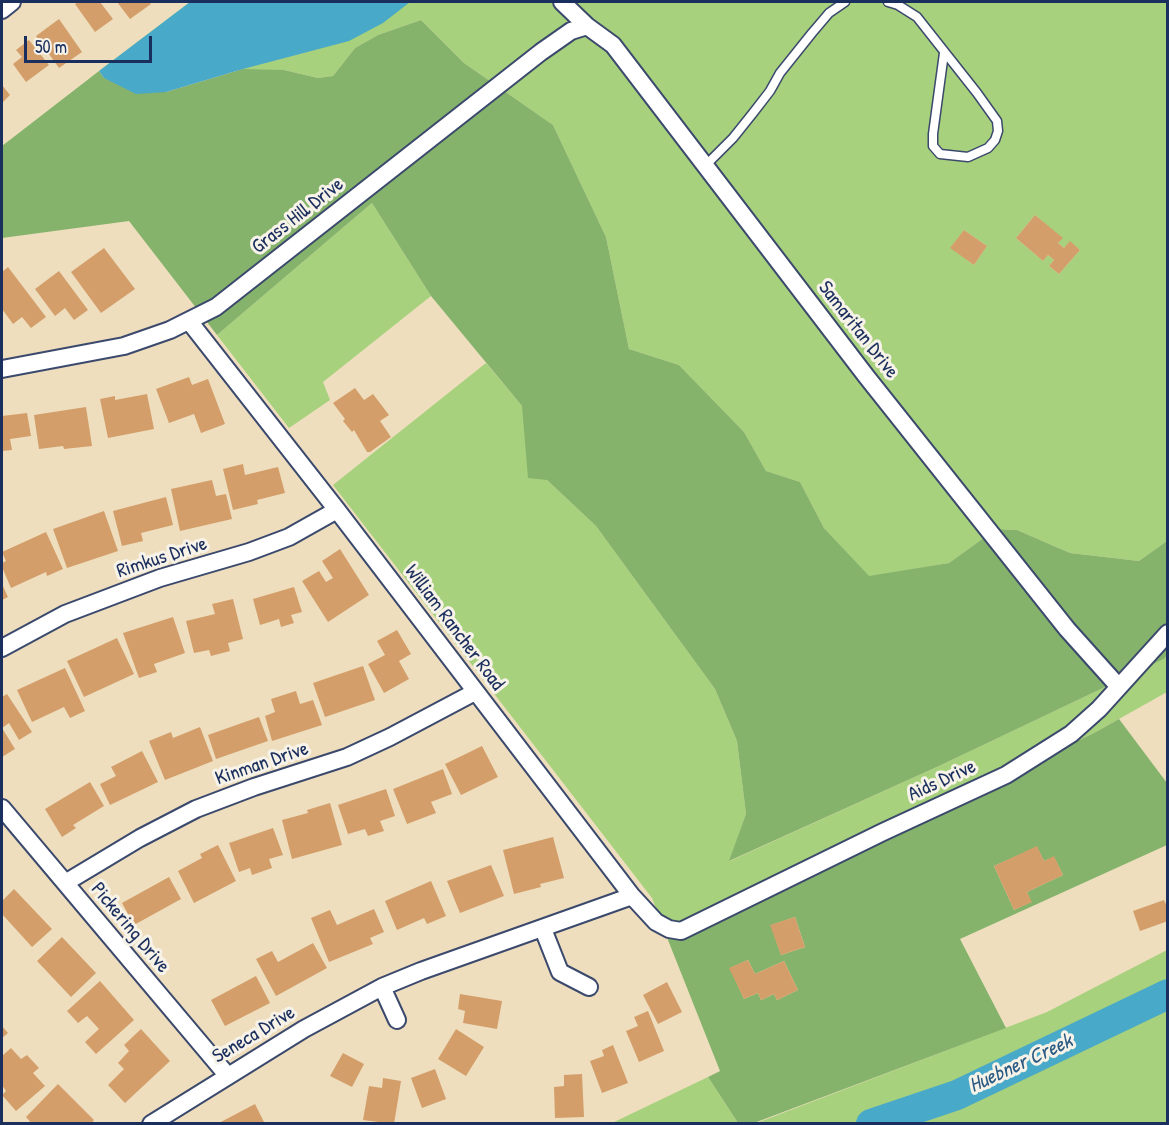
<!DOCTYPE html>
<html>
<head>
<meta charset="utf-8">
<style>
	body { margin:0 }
	#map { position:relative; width:1169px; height:1125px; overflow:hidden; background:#eedebe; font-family:"Patrick Hand",sans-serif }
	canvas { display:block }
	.frame { position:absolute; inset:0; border:3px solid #1b2f5e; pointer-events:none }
	.scale { position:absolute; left:24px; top:36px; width:128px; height:27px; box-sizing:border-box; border:3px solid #1b2f5e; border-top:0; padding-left:8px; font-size:18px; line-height:21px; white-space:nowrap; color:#1b2f5e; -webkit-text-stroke:4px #f7f3e8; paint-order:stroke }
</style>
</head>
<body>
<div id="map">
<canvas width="1169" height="1125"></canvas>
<div class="frame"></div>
<div class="scale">50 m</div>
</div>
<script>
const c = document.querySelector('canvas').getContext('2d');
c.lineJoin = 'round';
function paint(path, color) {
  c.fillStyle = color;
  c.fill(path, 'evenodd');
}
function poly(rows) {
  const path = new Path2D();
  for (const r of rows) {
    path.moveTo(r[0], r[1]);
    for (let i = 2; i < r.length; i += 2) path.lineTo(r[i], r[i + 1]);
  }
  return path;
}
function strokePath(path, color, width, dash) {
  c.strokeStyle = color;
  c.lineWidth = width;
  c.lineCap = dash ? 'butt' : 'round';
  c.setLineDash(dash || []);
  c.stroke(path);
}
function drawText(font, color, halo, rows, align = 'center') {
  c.font = font + ' "Patrick Hand",sans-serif';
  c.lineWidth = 6;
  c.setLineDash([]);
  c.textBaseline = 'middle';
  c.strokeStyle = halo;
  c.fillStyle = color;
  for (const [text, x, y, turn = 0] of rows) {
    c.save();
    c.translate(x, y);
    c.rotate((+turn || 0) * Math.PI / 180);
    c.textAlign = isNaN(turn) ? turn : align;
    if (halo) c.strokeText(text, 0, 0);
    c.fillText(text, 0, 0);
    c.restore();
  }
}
const green = poly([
	[190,2,1167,2,1167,541,1139,561,1070,553,1017,530,996,529,949,563,869,577,824,528,800,482,766,471,744,432,679,365,629,349,606,237,553,125,464,63,421,20,378,35,355,48,333,76,318,78,284,70,99,71],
	[1035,215,1062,238,1058,243,1064,248,1070,242,1080,250,1059,274,1049,266,1054,260,1048,255,1043,261,1016,238],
	[964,230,987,246,974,265,951,248],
	[372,203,431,296,323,382,330,400,289,428,217,335],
	[486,363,522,406,547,480,596,526,715,689,737,741,746,814,730,861,939,766,1164,659,1167,655,1167,692,1094,733,666,935,652,898,333,485],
	[1167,950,1167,1123,754,1124,1047,1012],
	[708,1077,738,1123,610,1124]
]);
const forest = poly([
	[421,20,464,63,553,125,606,237,629,349,679,365,744,432,766,471,800,482,824,528,869,576,949,563,996,529,1017,530,1070,553,1139,561,1167,541,1167,655,1164,659,939,766,729,861,746,814,737,741,715,689,596,526,547,480,528,478,522,406,431,296,372,203,217,335,129,221,2,238,2,146,99,71,104,78,166,92,243,69,284,70,318,78,333,76,355,48,378,35],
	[1119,719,1167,783,1167,845,960,939,1006,1028,754,1123,738,1123,708,1077,720,1071,666,935,1094,733],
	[1037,847,1044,861,1054,857,1063,875,1027,892,1031,902,1014,910,994,866],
	[795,917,805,947,781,955,771,925],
	[748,960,755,974,784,961,798,990,777,1000,774,994,761,1000,758,993,744,999,730,968]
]);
const water = poly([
	[190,2,410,2,383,23,349,41,243,69,166,92,136,94,104,78,99,71]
]);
const river = poly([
	[871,1124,957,1095,1168,994]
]);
const building = poly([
	[78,2,100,2,113,19,95,32,75,4],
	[117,2,149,2,151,4,130,19],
	[59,19,82,52,59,68,36,36],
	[29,40,49,65,26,82,13,64,22,57,16,50],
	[2,85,10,95,2,103],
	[1035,215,1063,238,1058,243,1064,248,1070,241,1080,250,1059,274,1049,266,1054,260,1048,255,1043,261,1016,238],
	[964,230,987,246,974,265,950,248],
	[104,248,135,289,101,313,71,272],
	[8,267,46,317,31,328,22,317,13,324,2,309,2,272],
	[59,271,88,310,74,320,65,308,55,316,35,289],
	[189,377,192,385,208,379,225,424,201,433,194,414,169,423,156,389],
	[355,388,364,400,373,394,389,415,380,421,391,437,370,452,367,452,354,430,352,432,343,421,345,419,333,403],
	[147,394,154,429,108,438,100,399,115,396,115,400],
	[86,407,92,446,64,449,63,446,39,449,34,415],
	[27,413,31,436,10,439,12,450,2,451,2,416],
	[243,464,245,475,278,467,285,493,257,500,258,504,233,510,223,469],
	[212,480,216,496,226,494,232,519,180,531,171,489],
	[166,497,173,525,141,533,143,541,122,546,113,511],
	[104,511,118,551,67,568,53,529],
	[46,532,63,569,47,576,46,572,11,588,2,567,2,563,6,561,2,552],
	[340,549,369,595,328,622,302,581,319,571,326,582,333,578,322,561],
	[2,584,8,597,2,600],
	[294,587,302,612,291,615,294,623,281,627,279,619,260,625,253,599],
	[233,599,243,639,228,643,230,651,211,656,209,650,194,653,186,621,215,614,212,604],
	[173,617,185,653,154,664,157,672,139,678,123,633],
	[397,630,411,654,399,661,409,679,384,693,368,664,385,655,377,641],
	[117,638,134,674,84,697,67,661],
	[363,666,375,700,325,717,313,683],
	[65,668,85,711,70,718,64,707,32,722,17,690],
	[296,691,300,704,313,700,322,725,272,741,265,716,275,712,271,699],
	[7,694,32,732,19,740,9,723,2,728,15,749,2,757,2,697],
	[259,717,268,741,216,759,208,735],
	[200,727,213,761,165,780,149,741,171,732,173,738],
	[482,746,498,777,461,795,445,764],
	[142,751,158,782,110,805,100,784,116,776,111,767],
	[443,769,452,794,431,802,436,813,407,824,393,789],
	[90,782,104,806,73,825,76,828,62,837,45,809],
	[386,789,395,816,380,821,384,831,368,836,365,829,348,834,338,805],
	[330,803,342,845,292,859,282,820,308,813,307,810],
	[273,828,283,855,269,859,272,868,252,875,250,868,239,872,229,843],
	[553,837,564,878,540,884,541,887,514,894,503,850],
	[218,845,236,881,194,903,178,871,202,858,200,854],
	[1037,846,1044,861,1054,856,1063,875,1027,892,1032,902,1014,910,994,866],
	[491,865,504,896,460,913,447,881],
	[169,877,181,899,134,925,122,903],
	[431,881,446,916,427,924,424,918,397,930,385,901],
	[14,889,52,929,32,947,2,914,2,901],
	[1164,900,1168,909,1168,921,1140,931,1133,911],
	[374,909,384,932,370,938,373,944,329,962,311,918,330,910,337,925],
	[795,917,805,947,781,955,770,925],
	[62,937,96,973,71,997,37,961],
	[313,943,327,968,276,996,256,959,272,951,278,962],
	[748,960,755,974,784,961,798,990,777,1000,774,994,761,1000,758,993,744,999,729,968],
	[256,976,270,1003,225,1026,211,1000],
	[100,981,134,1020,96,1054,85,1042,99,1029,87,1016,78,1023,67,1011],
	[667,982,682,1012,658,1024,643,995],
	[460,994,502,1001,497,1029,463,1023,465,1011,458,1009],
	[648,1011,664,1051,639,1062,626,1031,638,1026,634,1017],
	[2,1026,8,1033,2,1038],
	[141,1029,170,1061,125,1103,108,1085,124,1069,118,1063,129,1051,124,1045],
	[456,1029,484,1047,466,1076,438,1059],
	[613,1045,628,1083,602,1093,590,1061,604,1056,602,1050],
	[11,1048,21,1059,27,1055,39,1068,33,1073,45,1086,16,1111,2,1095,6,1091,2,1085,2,1056],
	[343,1053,364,1064,352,1087,330,1076],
	[435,1069,446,1099,422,1108,411,1078],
	[582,1074,584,1117,555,1118,554,1087,564,1086,564,1075],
	[383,1078,401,1081,394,1124,363,1120,369,1086,382,1088],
	[58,1084,94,1120,91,1124,32,1124,26,1117],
	[255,1104,265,1124,217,1124]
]);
const service = poly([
	[888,2,898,5,917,17,977,93,997,121,998,131,995,140,988,148,968,157,940,154,933,146,933,134,944,53],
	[705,166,733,138,753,113,770,91,780,73,812,33,829,13,845,2]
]);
const minor = poly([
	[562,2,587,26,613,45,866,376,1067,629,1119,687],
	[2,10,12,2],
	[189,321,337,510,632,896,656,922,669,929,681,931,883,832,1006,775,1071,734,1099,709,1168,633],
	[2,369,124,346,170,330,216,307,541,52,571,31,587,26],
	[2,648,65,614,160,578,249,552,289,537,337,510],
	[2,808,227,1075],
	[65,883,140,838,196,809,254,787,347,757,390,737,475,692],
	[543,929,560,972,589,987],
	[382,987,397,1020],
	[151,1124,304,1029,382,987,421,971,632,896]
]);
const streetNames = [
	["Grass Hill Drive",298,216,-38],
	["Samaritan Drive",858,330,52],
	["Rimkus Drive",162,558,-18],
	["William Rancher Road",454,628,53],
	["Kinman Drive",262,764,-19],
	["Aids Drive",942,781,-25],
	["Pickering Drive",130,928,50],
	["Seneca Drive",254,1035,-31]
];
const waterNames = [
	["Huebner Creek",1021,1064,-25]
];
paint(green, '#a7d17d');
paint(forest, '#85b36c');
paint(water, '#49a9c8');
strokePath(river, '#49a9c8', 30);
paint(building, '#d39e69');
strokePath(service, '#3b496c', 11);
strokePath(minor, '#3b496c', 20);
strokePath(service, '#fff', 8);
strokePath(minor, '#fff', 16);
drawText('20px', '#1b2f5e', '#f7f3e8', streetNames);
drawText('italic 21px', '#2b5a83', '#f7f3e8', waterNames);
</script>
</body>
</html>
